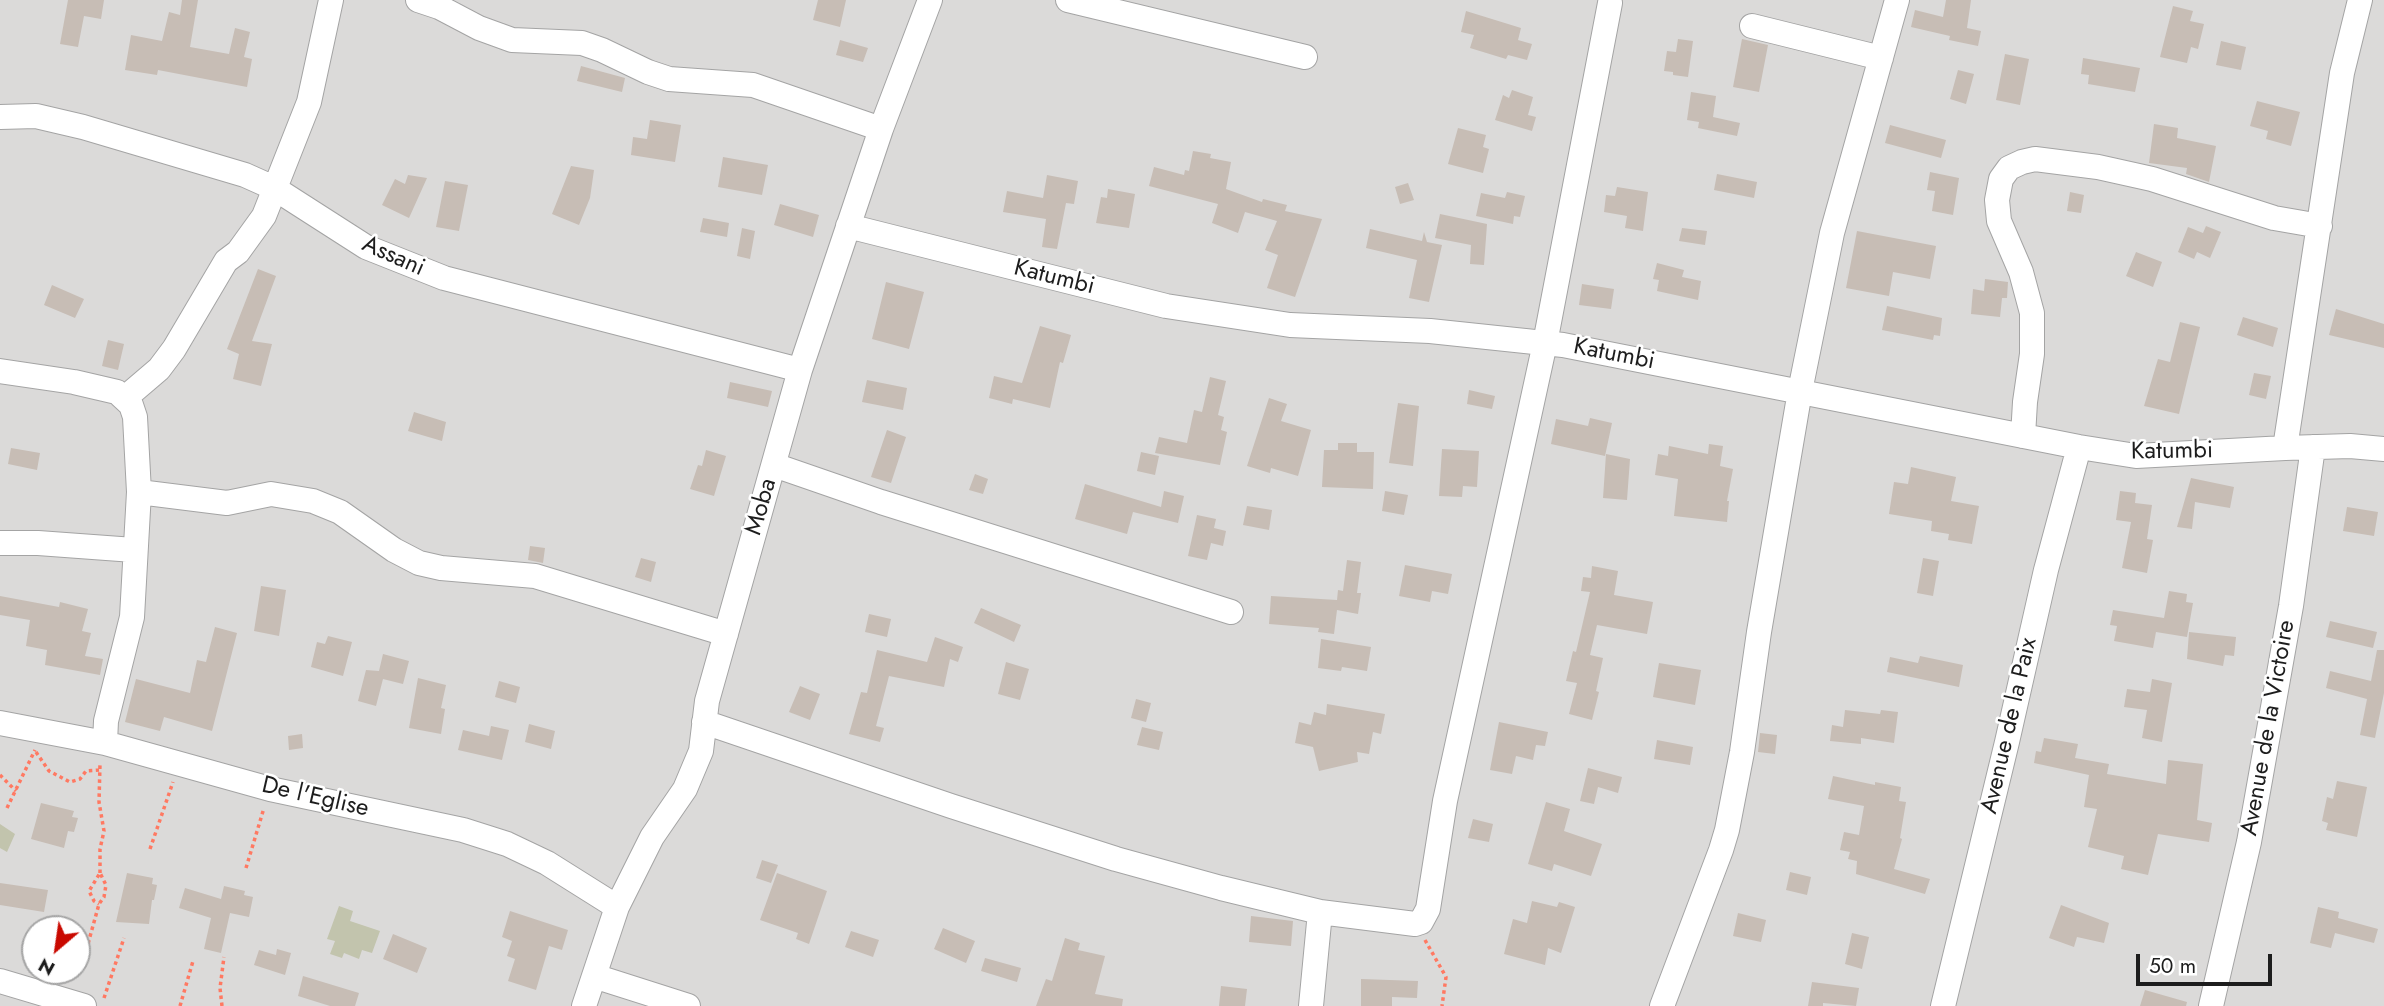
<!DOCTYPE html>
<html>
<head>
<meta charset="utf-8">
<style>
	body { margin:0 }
	#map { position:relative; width:2384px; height:1006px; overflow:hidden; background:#efebe2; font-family:Jost,sans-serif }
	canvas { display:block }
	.north { position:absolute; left:21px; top:915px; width:70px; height:70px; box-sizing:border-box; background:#fff; border:2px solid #a5a5a5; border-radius:50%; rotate:209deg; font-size:19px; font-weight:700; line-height:28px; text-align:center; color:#1d1d1d }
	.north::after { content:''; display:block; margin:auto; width:24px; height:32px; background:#c90900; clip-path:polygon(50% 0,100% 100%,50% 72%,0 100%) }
	.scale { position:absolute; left:2136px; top:954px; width:136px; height:32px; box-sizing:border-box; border:4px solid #1d1d1d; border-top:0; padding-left:9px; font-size:21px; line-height:24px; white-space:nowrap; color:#1d1d1d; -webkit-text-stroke:5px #fff; paint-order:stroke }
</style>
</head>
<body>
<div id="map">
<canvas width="2384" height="1006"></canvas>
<div class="north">N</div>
<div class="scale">50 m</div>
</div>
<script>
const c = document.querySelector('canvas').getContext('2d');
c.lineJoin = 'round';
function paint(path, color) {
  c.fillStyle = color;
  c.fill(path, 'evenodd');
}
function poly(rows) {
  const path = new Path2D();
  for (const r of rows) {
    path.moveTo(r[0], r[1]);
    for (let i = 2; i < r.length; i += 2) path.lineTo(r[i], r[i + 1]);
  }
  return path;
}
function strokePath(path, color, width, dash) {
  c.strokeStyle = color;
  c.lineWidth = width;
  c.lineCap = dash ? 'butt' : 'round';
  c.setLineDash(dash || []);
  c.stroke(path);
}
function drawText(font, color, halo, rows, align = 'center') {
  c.font = font + ' Jost,sans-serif';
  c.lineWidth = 5;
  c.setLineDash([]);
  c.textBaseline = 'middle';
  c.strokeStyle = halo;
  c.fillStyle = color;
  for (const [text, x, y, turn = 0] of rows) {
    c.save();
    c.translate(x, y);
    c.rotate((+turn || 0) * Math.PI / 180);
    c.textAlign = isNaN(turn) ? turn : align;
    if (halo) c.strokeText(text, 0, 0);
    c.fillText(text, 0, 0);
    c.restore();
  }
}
const residential = poly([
	[0,0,2384,0,2384,1006,0,1006],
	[35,929,77,929,77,971,35,971]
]);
const construction = poly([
	[0,824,15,834,7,852,0,848],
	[339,906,353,911,350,921,380,931,372,953,362,950,359,959,344,953,342,958,330,954,335,941,327,939]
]);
const building = poly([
	[68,0,104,0,101,19,84,16,78,47,60,44],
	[182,0,198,0,190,47,229,54,235,28,250,32,244,57,252,59,247,87,158,70,157,75,125,70,131,35,162,41,169,12,180,15],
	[818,0,846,0,840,27,813,20],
	[1946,0,1971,0,1967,28,1981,31,1978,46,1949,40,1950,36,1911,27,1915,10,1943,17],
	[2173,6,2193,11,2190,21,2204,24,2198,49,2191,47,2187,63,2160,57],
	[1466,11,1521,28,1518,40,1532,44,1527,60,1508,55,1506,59,1470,48,1474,35,1461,32],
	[1678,39,1693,41,1688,77,1673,75,1673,72,1664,71,1667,51,1676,52],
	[1742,39,1768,45,1759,92,1733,87],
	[840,40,868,48,863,62,836,55],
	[2221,41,2246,47,2241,70,2216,65],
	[2005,54,2029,59,2020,105,1996,100],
	[2083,58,2140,68,2135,92,2088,84,2089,75,2081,74],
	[581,66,625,78,622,92,577,81],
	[1958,70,1974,74,1966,104,1950,99],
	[1512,90,1533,97,1528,115,1536,117,1532,131,1495,120,1503,95,1509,98],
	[1691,92,1716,96,1713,117,1740,123,1737,136,1698,128,1699,122,1687,120],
	[2257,101,2300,112,2291,146,2266,139,2268,131,2250,126],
	[650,120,681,125,675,162,631,155,633,137,647,139],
	[2154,124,2178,128,2177,138,2216,146,2209,182,2186,174,2187,168,2149,163],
	[1890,125,1946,140,1941,158,1885,143],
	[1458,128,1486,135,1483,147,1489,149,1483,173,1448,164],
	[1193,151,1211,154,1210,158,1231,162,1226,189,1262,202,1263,199,1287,205,1285,211,1322,219,1295,297,1267,288,1278,255,1265,250,1277,221,1245,212,1238,233,1212,223,1218,204,1149,186,1154,167,1184,175,1185,170,1189,171],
	[723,157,768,165,762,195,718,187],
	[571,166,594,170,590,198,579,225,552,214],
	[1930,172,1959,178,1953,215,1932,211,1935,191,1927,190],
	[1717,174,1757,182,1754,198,1714,190],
	[408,175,427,178,409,218,382,205,395,179,405,184],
	[1047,175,1078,181,1074,204,1066,203,1057,249,1042,247,1046,219,1003,212,1007,191,1043,198],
	[445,181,468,185,459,231,436,227],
	[1408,183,1414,200,1400,204,1395,187],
	[1617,187,1648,192,1643,231,1625,228,1627,216,1604,212,1606,195,1615,196],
	[1108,189,1135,194,1129,228,1096,223,1101,197,1107,198],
	[1507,192,1525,196,1520,217,1514,216,1513,224,1476,216,1481,193,1505,198],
	[2070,192,2084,195,2081,213,2067,211],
	[780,204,819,215,813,237,774,225],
	[1440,214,1487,224,1484,265,1470,264,1471,245,1435,238],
	[703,218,729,223,727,237,700,232],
	[2206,226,2221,232,2210,258,2197,252,2194,259,2178,252,2188,227,2203,233],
	[742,228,755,231,750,259,737,256],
	[1682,228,1707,231,1705,245,1679,241],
	[1370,229,1422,241,1424,232,1427,242,1442,245,1429,302,1409,298,1417,260,1366,248],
	[1857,231,1936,246,1930,279,1893,272,1889,296,1846,288],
	[2136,252,2162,262,2153,287,2126,276],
	[1657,263,1684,270,1682,277,1701,281,1698,300,1657,291,1659,280,1653,279],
	[258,269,276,276,252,341,272,344,261,386,233,379,239,354,227,349],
	[1985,279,2008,282,2007,298,2002,298,2000,317,1971,314,1973,289,1984,291],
	[886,282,924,292,909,349,872,339],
	[1582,284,1614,289,1611,309,1579,305],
	[52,285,84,299,75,318,44,305],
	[1887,306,1942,318,1940,336,1934,335,1933,340,1882,330],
	[2336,309,2384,324,2384,348,2329,335],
	[2243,317,2278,328,2273,347,2237,335],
	[2180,322,2200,327,2179,414,2144,406,2158,359,2170,362],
	[1040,326,1071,335,1063,363,1060,362,1050,408,1013,399,1012,404,989,398,994,376,1022,383],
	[108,340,124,344,118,370,102,366],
	[2254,373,2271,376,2266,399,2249,395],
	[1210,377,1226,381,1218,415,1224,417,1221,430,1227,432,1220,465,1155,453,1159,437,1187,443,1194,410,1202,412],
	[867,380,907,388,903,410,862,402],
	[730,382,772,391,768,407,727,398],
	[1469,390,1495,396,1492,409,1467,404],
	[1269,398,1287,404,1281,421,1311,430,1298,476,1271,468,1270,473,1247,466],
	[1398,403,1419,406,1413,466,1389,463],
	[414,412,446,422,442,441,408,431],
	[1590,418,1612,423,1605,456,1551,444,1556,419,1588,426],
	[887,430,906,437,891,483,871,477],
	[1338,443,1357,443,1357,452,1374,452,1373,489,1322,487,1324,450,1338,450],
	[1709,444,1723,446,1720,466,1733,469,1727,501,1729,501,1727,522,1674,516,1678,479,1655,475,1658,454,1668,456,1669,446,1708,454],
	[11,448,40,453,37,470,8,464],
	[1442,449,1479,451,1477,487,1463,486,1462,497,1439,496],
	[706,450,726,456,714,496,690,489,698,465,702,466],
	[1141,452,1159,456,1155,475,1137,471],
	[1606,454,1630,459,1627,500,1603,498],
	[1911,467,1956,477,1951,501,1979,506,1972,544,1948,540,1949,534,1931,531,1932,521,1889,514,1894,482,1908,484],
	[975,474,988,479,983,494,969,490],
	[2191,478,2234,487,2230,508,2195,502,2192,529,2177,527],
	[1085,484,1161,507,1164,491,1184,496,1178,523,1133,512,1127,534,1075,519],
	[1385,491,1408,495,1404,515,1382,511],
	[2120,491,2136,493,2135,503,2152,505,2147,539,2153,540,2147,573,2122,568,2131,522,2116,520],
	[1247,506,1272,510,1269,530,1243,525],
	[2347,507,2378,512,2374,536,2343,531],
	[1197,515,1216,519,1214,528,1226,531,1223,546,1211,543,1207,560,1188,556],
	[530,546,545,548,543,563,528,560],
	[641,558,656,562,651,582,635,577],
	[1923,558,1939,561,1933,596,1917,593],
	[1347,560,1361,562,1357,593,1361,593,1358,614,1337,610,1334,634,1318,632,1319,628,1269,624,1271,596,1337,600,1338,590,1343,591],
	[1405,565,1452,574,1448,594,1432,591,1430,602,1399,596],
	[1592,566,1618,571,1614,595,1653,602,1647,634,1597,625,1590,655,1603,658,1596,691,1599,692,1592,720,1569,714,1577,683,1566,681,1573,651,1576,652,1590,592,1581,591,1583,577,1591,578],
	[261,586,286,590,279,636,254,631],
	[2169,591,2187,594,2186,602,2193,603,2187,637,2156,632,2153,648,2114,641,2117,626,2110,625,2113,610,2164,618],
	[0,596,59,607,60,602,88,609,82,631,91,633,85,656,103,659,100,675,45,665,47,650,26,646,30,620,0,615],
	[981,608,1021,625,1014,642,974,623],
	[869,614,891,619,887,637,865,632],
	[2330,621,2377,632,2373,648,2326,637],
	[215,627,237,633,212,731,164,717,160,731,125,722,136,679,190,693,197,660,206,662],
	[2189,632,2236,637,2234,656,2225,655,2223,666,2187,659],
	[328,636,352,642,343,676,311,667,317,642,325,644],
	[935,637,963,647,958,662,950,659,944,687,889,676,876,726,884,728,880,742,849,734,861,692,867,693,877,650,927,662],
	[1321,639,1371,647,1367,671,1342,667,1341,671,1318,668],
	[2377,650,2384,650,2384,693,2375,738,2360,735,2367,699,2326,688,2330,671,2371,681],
	[383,654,409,661,403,684,383,679,376,706,358,701,366,670,379,671],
	[1920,656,1963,665,1959,687,1887,672,1890,657,1918,663],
	[1006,662,1029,669,1020,700,998,694],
	[1659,663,1701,670,1695,705,1653,697],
	[418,678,446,685,441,708,445,709,441,734,409,728],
	[2152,679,2172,683,2162,742,2142,738,2147,710,2124,707,2127,689,2150,692],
	[499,681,520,687,516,703,495,697],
	[800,686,820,694,810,720,789,712],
	[1136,699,1151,703,1146,722,1131,718],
	[1327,704,1385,714,1381,734,1373,732,1369,754,1357,752,1358,762,1319,771,1313,747,1295,743,1299,722,1311,725,1314,712,1326,715],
	[1845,710,1880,714,1881,710,1898,712,1894,743,1861,738,1861,744,1830,741,1832,725,1843,727],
	[1499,722,1548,732,1545,746,1536,745,1533,760,1516,756,1512,774,1490,770],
	[529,724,555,731,551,749,525,742],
	[491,726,509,730,502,760,458,750,463,730,489,736],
	[1142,727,1163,732,1159,750,1137,745],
	[1760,733,1777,735,1775,754,1758,752],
	[302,734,303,748,289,750,288,736],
	[2044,738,2078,744,2075,758,2109,764,2107,774,2166,784,2168,760,2203,764,2197,820,2212,823,2209,842,2158,834,2148,875,2121,869,2124,856,2088,847,2097,809,2084,807,2089,775,2034,763,2036,751,2041,752],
	[1657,740,1693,747,1690,765,1654,759],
	[1588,768,1622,777,1618,793,1598,787,1594,804,1580,801],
	[1833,776,1875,785,1875,782,1901,787,1899,801,1906,802,1900,838,1902,839,1894,869,1930,879,1925,894,1856,874,1857,861,1848,859,1850,852,1840,850,1844,832,1859,835,1864,806,1828,799],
	[2337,781,2367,787,2357,837,2326,830,2328,823,2322,821,2327,797,2333,799],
	[1546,802,1570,809,1564,831,1602,844,1591,876,1554,864,1552,871,1528,864],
	[41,803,74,811,72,817,78,818,74,832,68,831,64,848,31,839],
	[1473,819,1493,824,1489,842,1468,838],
	[762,860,778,865,771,883,756,878],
	[1790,872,1811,877,1807,895,1786,890],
	[127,873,153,878,152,884,157,885,154,900,152,900,149,924,116,922],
	[777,873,827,891,809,944,796,939,798,933,760,920],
	[0,883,48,890,44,912,0,905],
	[224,886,245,891,244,895,253,897,249,917,230,913,221,953,204,949,211,918,179,908,185,888,221,899],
	[1532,901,1557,907,1559,902,1575,907,1561,953,1548,948,1545,965,1504,954,1513,919,1527,923],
	[2061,905,2109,923,2104,943,2077,937,2074,947,2049,938],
	[2318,907,2339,912,2338,918,2378,929,2374,943,2335,933,2331,948,2310,943],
	[510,911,568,930,562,950,549,946,536,990,508,981,515,959,507,956,512,941,502,937],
	[1738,913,1766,920,1761,942,1733,936],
	[1251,916,1293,921,1291,946,1249,942],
	[943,928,975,941,966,963,934,949],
	[851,931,879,940,873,957,845,947],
	[1852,933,1869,937,1862,969,1845,964],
	[393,934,427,948,417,973,383,959],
	[1065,938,1080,943,1078,950,1105,956,1095,994,1123,999,1122,1006,1036,1006,1046,979,1052,981],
	[277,949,291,953,285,975,254,965,259,950,276,955],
	[985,958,1021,968,1017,982,981,971],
	[303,976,359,993,355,1006,330,1006,298,996],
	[1361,979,1418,981,1417,998,1392,997,1392,1006,1361,1006],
	[1812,982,1859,988,1856,1006,1823,1003,1823,1006,1808,1006],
	[1221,986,1247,989,1245,1006,1219,1006],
	[2145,990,2187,1002,2186,1006,2140,1006]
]);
const path = poly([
	[36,752,49,771,70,782,80,779,86,771,99,770],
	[0,775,16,791],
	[7,808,35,750],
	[150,849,173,782],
	[246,868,264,808],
	[100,873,100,849,104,831,99,802,100,764],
	[1425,940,1446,977,1442,1006],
	[77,969,86,951,99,904,104,897,106,885,100,873,89,891,94,901,99,904],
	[104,998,124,938],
	[180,1006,193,961],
	[222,1006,220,988,224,957]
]);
const minor = poly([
	[418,0,439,7,479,28,512,40,582,43,602,50,648,72,669,79,753,85,881,129],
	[1068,0,1305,57],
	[1752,26,1881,58],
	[0,117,36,116,83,127,245,175,274,188,366,247,444,278,800,370],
	[848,226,1166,306,1290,325,1430,331,1563,345,2079,447,2136,456,2285,448,2350,446,2384,449],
	[0,371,74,382,117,392,131,405,135,417,139,492,132,617,106,721,105,743],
	[125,398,159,369,174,349,226,261,238,252,264,216,309,102,331,0],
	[2023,436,2025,402,2032,354,2032,313,2021,272,1999,221,1997,200,2001,179,2009,168,2022,162,2035,159,2098,167,2152,179,2274,218,2320,226],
	[2285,448,2342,73,2360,0],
	[774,465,881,502,1231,612],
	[139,492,227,503,271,494,313,501,340,512,394,550,419,563,441,568,535,576,726,634],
	[0,543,38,543,134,550],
	[704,722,951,806,1116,859,1221,888,1320,912,1415,924,1421,922,1428,909,1445,801,1545,343,1610,3],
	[0,723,105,743,270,789,463,830,507,844,547,863,617,907],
	[594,976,688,1006],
	[0,981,84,1006],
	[584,1006,617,907,652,837,685,789,701,751,707,701,800,370,881,129,930,0],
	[1311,1006,1320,912],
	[1662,1006,1721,850,1727,830,1742,752,1759,632,1800,391,1832,233,1897,0],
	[1943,1006,2007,742,2046,570,2079,447],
	[2211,1006,2249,842,2291,606,2313,447]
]);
const streetNames = [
	["Assani",393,257,24],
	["Katumbi",1054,278,14],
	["Katumbi",1614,355,11],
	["Katumbi",2172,452,-1],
	["Moba",762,507,-74],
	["Avenue de la Paix",2010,726,-77],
	["Avenue de la Victoire",2269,728,-80],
	["De l'Eglise",315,798,13]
];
paint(residential, '#dbdad9');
paint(construction, '#c2c4ad');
paint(building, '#c7bdb5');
strokePath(minor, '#a4a4a4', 26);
strokePath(path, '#ff7962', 3.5, [3.5, 3.5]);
strokePath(minor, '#fff', 24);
drawText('24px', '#1d1d1d', '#fff', streetNames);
</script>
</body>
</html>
